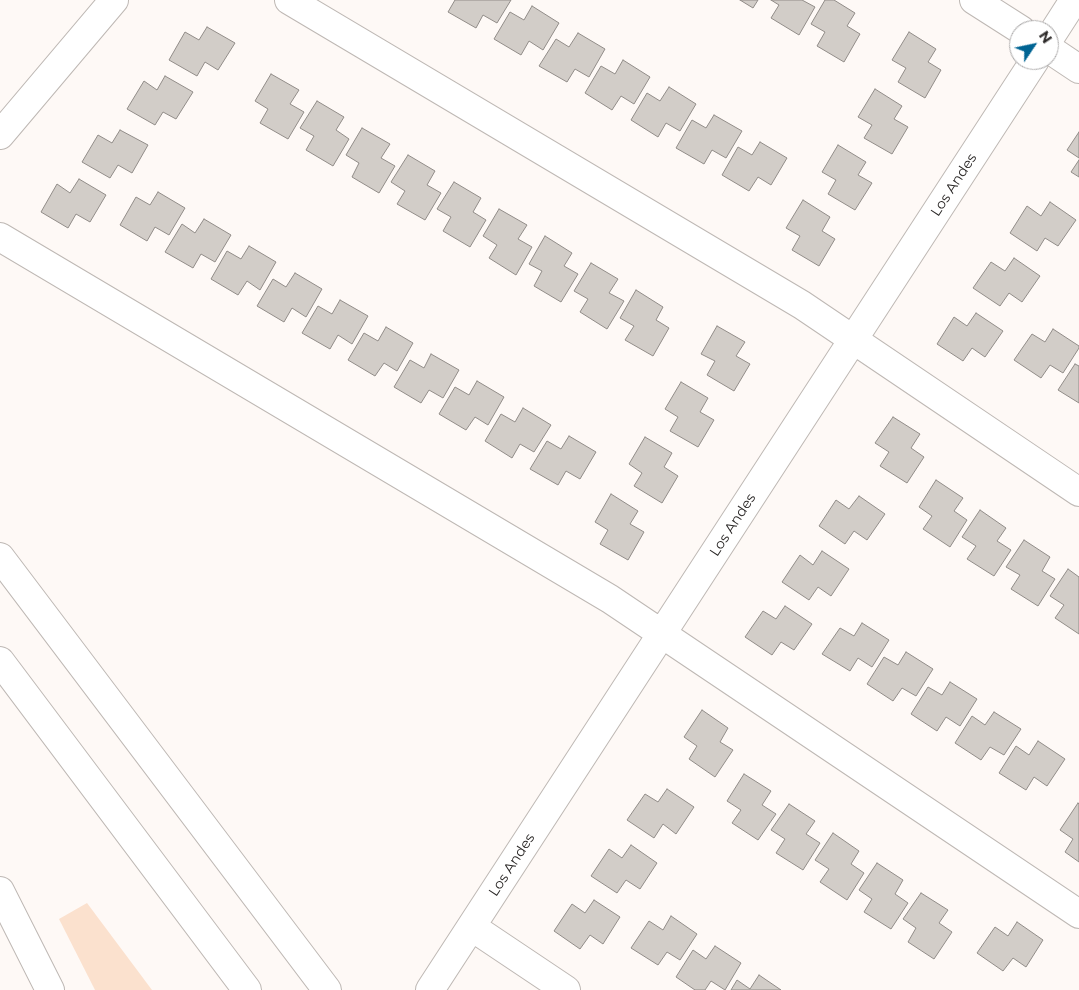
<!DOCTYPE html>
<html>
<head>
<meta charset="utf-8">
<style>
	body { margin:0 }
	#map { position:relative; width:1079px; height:990px; overflow:hidden; background:#fef9f6; font-family:Montserrat,sans-serif }
	canvas { display:block }
	.north { position:absolute; left:1009px; top:20px; width:50px; height:50px; box-sizing:border-box; background:#fff; border:1px solid #aba9a9; border-radius:50%; rotate:56deg; font-size:14px; font-weight:700; line-height:20px; text-align:center; color:#2c2928 }
	.north::after { content:''; display:block; margin:auto; width:18px; height:22px; background:#006493; clip-path:polygon(50% 0,100% 100%,50% 72%,0 100%) }
</style>
</head>
<body>
<div id="map">
<canvas width="1079" height="990"></canvas>
<div class="north">N</div>
</div>
<script>
const c = document.querySelector('canvas').getContext('2d');
c.lineJoin = 'round';
function paint(path, color) {
  c.fillStyle = color;
  c.fill(path, 'evenodd');
}
function poly(rows) {
  const path = new Path2D();
  for (const r of rows) {
    path.moveTo(r[0], r[1]);
    for (let i = 2; i < r.length; i += 2) path.lineTo(r[i], r[i + 1]);
  }
  return path;
}
function strokePath(path, color, width, dash) {
  c.strokeStyle = color;
  c.lineWidth = width;
  c.lineCap = dash ? 'butt' : 'round';
  c.setLineDash(dash || []);
  c.stroke(path);
}
function drawText(font, color, halo, rows, align = 'center') {
  c.font = font + ' Montserrat,sans-serif';
  c.lineWidth = 4.5;
  c.setLineDash([]);
  c.textBaseline = 'middle';
  c.strokeStyle = halo;
  c.fillStyle = color;
  for (const [text, x, y, turn = 0] of rows) {
    c.save();
    c.translate(x, y);
    c.rotate((+turn || 0) * Math.PI / 180);
    c.textAlign = isNaN(turn) ? turn : align;
    if (halo) c.strokeText(text, 0, 0);
    c.fillText(text, 0, 0);
    c.restore();
  }
}
const green = poly([
	[87,903,152,990,95,990,59,919]
]);
const building = poly([
	[455,0,511,0,497,23,483,15,476,28,448,12,455,0],
	[740,0,758,0,753,8,740,0],
	[771,0,802,0,815,7,799,35,771,18,779,5,771,0],
	[825,0,834,0,855,13,847,26,860,34,844,62,817,46,825,32,811,24,825,0],
	[532,6,559,23,543,50,529,41,521,55,494,39,510,12,524,20,532,6],
	[207,27,235,43,218,70,205,62,197,76,169,60,185,32,199,40,207,27],
	[909,32,936,49,928,62,941,70,925,98,898,82,906,68,892,60,909,32],
	[578,33,605,49,589,77,575,69,567,82,539,66,556,39,569,47,578,33],
	[623,60,650,77,634,104,621,96,612,110,585,93,601,66,615,74,623,60],
	[271,74,299,90,290,104,304,112,288,139,260,123,268,109,255,101,271,74],
	[165,76,193,92,176,119,163,112,155,125,127,109,144,81,157,90,165,76],
	[669,87,696,104,680,131,666,123,658,137,631,120,647,93,660,101,669,87],
	[875,89,902,106,894,119,908,127,892,154,864,138,872,125,858,117,875,89],
	[317,101,344,117,336,130,349,139,333,166,306,150,314,136,300,128,317,101],
	[714,115,742,131,726,158,712,150,704,164,676,148,692,120,706,128,714,115],
	[362,128,390,144,381,158,395,166,379,193,352,177,359,163,346,155,362,128],
	[120,130,148,145,132,173,118,165,110,178,82,162,98,135,112,143,120,130],
	[1079,132,1079,158,1067,150,1079,132],
	[760,142,787,158,771,185,758,177,749,191,722,175,738,147,752,155,760,142],
	[838,145,866,162,858,175,872,183,855,210,828,194,836,180,822,172,838,145],
	[408,155,435,171,427,185,441,193,425,220,397,204,405,191,391,182,408,155],
	[1079,160,1079,177,1071,172,1079,160],
	[79,179,106,195,90,222,76,214,68,228,41,212,57,184,70,193,79,179],
	[454,182,481,198,473,212,486,220,470,247,443,231,451,217,437,209,454,182],
	[158,192,185,208,169,235,155,227,147,241,120,225,136,197,150,205,158,192],
	[803,200,830,217,822,231,835,239,819,266,792,250,800,236,786,228,803,200],
	[1050,202,1076,220,1058,246,1045,238,1037,251,1010,233,1027,206,1041,216,1050,202],
	[499,209,527,225,518,239,532,247,516,275,489,258,497,245,483,236,499,209],
	[204,219,231,235,215,262,201,254,193,268,165,252,182,224,195,233,204,219],
	[545,236,572,253,564,266,578,274,561,302,534,286,542,271,529,264,545,236],
	[249,246,276,262,260,290,247,281,238,295,211,279,227,251,241,259,249,246],
	[1014,258,1040,276,1022,302,1009,293,1000,306,973,288,991,262,1005,271,1014,258],
	[591,263,618,279,609,293,624,301,607,329,580,312,588,299,574,291,591,263],
	[295,273,322,289,306,317,292,308,284,322,257,306,273,279,286,287,295,273],
	[636,290,663,307,656,320,669,328,653,356,625,340,634,326,620,318,636,290],
	[340,300,368,316,352,344,338,335,330,349,302,333,318,306,332,314,340,300],
	[976,313,1003,331,985,357,972,348,963,361,937,344,954,317,967,326,976,313],
	[717,326,745,342,736,356,750,364,734,391,707,375,715,361,701,354,717,326],
	[386,327,413,343,397,371,384,363,375,376,348,360,364,333,378,341,386,327],
	[1053,329,1079,346,1079,348,1063,373,1050,365,1041,378,1014,360,1032,334,1045,342,1053,329],
	[431,354,459,370,443,398,429,390,421,403,394,387,410,360,424,368,431,354],
	[1075,364,1079,366,1079,403,1058,390,1075,364],
	[477,381,504,397,488,425,475,417,466,430,439,414,455,387,469,395,477,381],
	[681,382,708,398,700,412,714,420,698,447,670,431,678,417,665,409,681,382],
	[523,408,551,425,534,452,520,444,512,458,485,441,501,414,515,422,523,408],
	[893,417,920,434,911,448,924,457,907,483,880,466,889,452,875,443,893,417],
	[569,436,596,452,580,479,566,471,558,485,530,469,547,441,561,449,569,436],
	[645,437,672,453,664,467,678,476,662,503,634,486,642,473,629,464,645,437],
	[936,480,963,498,954,511,967,520,950,547,923,529,932,516,919,507,936,480],
	[611,494,638,511,630,524,644,532,628,560,600,544,608,530,595,522,611,494],
	[859,496,885,514,867,540,854,531,845,544,819,526,836,500,849,509,859,496],
	[980,510,1006,528,997,541,1011,550,994,576,967,559,976,546,962,537,980,510],
	[1024,540,1050,557,1042,571,1055,579,1038,606,1011,589,1020,575,1006,567,1024,540],
	[822,551,849,569,831,596,818,587,809,600,782,582,800,555,813,565,822,551],
	[1068,569,1079,577,1079,634,1055,618,1064,605,1050,596,1068,569],
	[785,606,812,624,794,650,781,642,772,655,745,637,763,611,776,619,785,606],
	[862,623,889,640,872,667,858,658,850,671,822,654,840,628,854,636,862,623],
	[906,652,933,669,916,696,902,688,893,701,867,684,884,657,898,665,906,652],
	[950,682,977,699,960,726,946,717,937,731,911,714,928,687,942,695,950,682],
	[702,710,728,728,720,742,733,750,715,777,689,759,697,746,684,737,702,710],
	[994,712,1021,729,1004,755,990,747,981,760,955,743,972,716,985,725,994,712],
	[1038,741,1065,759,1047,786,1034,777,1026,790,999,773,1016,746,1029,755,1038,741],
	[744,774,771,791,762,805,776,814,758,840,732,823,741,810,727,801,744,774],
	[667,789,694,807,676,834,663,824,654,838,627,820,645,794,658,802,667,789],
	[1078,803,1079,804,1079,862,1065,852,1073,839,1060,830,1078,803],
	[789,804,815,821,806,834,820,843,803,870,776,853,785,839,771,830,789,804],
	[833,833,859,851,851,864,864,873,847,900,820,882,829,869,815,860,833,833],
	[631,845,657,863,640,889,626,880,617,893,591,876,609,849,622,858,631,845],
	[877,863,903,880,895,894,908,903,891,929,864,912,872,899,859,890,877,863],
	[921,893,948,910,939,923,952,932,934,959,908,942,916,928,903,919,921,893],
	[594,900,620,917,603,944,590,935,580,949,554,931,572,904,585,913,594,900],
	[671,916,697,934,680,960,667,952,658,965,631,948,649,921,663,930,671,916],
	[1017,922,1043,940,1026,967,1013,958,1003,971,977,953,995,927,1008,936,1017,922],
	[715,946,741,963,725,990,711,981,705,990,695,990,676,977,693,950,706,959,715,946],
	[759,975,781,990,731,990,737,980,750,989,759,975]
]);
const minor = poly([
	[289,0,802,305,1079,492],
	[974,0,1021,30],
	[1049,39,1074,0],
	[1049,49,1079,69],
	[0,135,114,0],
	[0,237,610,599,1079,914],
	[0,557,327,990],
	[0,661,247,990],
	[0,891,50,990],
	[472,927,566,990],
	[430,990,1035,60]
]);
const streetNames = [
	["Los Andes",954,185,-57],
	["Los Andes",733,525,-57],
	["Los Andes",512,865,-57]
];
paint(green, '#fbe1ce');
paint(building, '#d2cdc8');
strokePath(building, '#918c88', 1);
strokePath(minor, '#beb8b4', 30);
strokePath(minor, '#fff', 28);
drawText('14px', '#2c2928', '#fff', streetNames);
</script>
</body>
</html>
